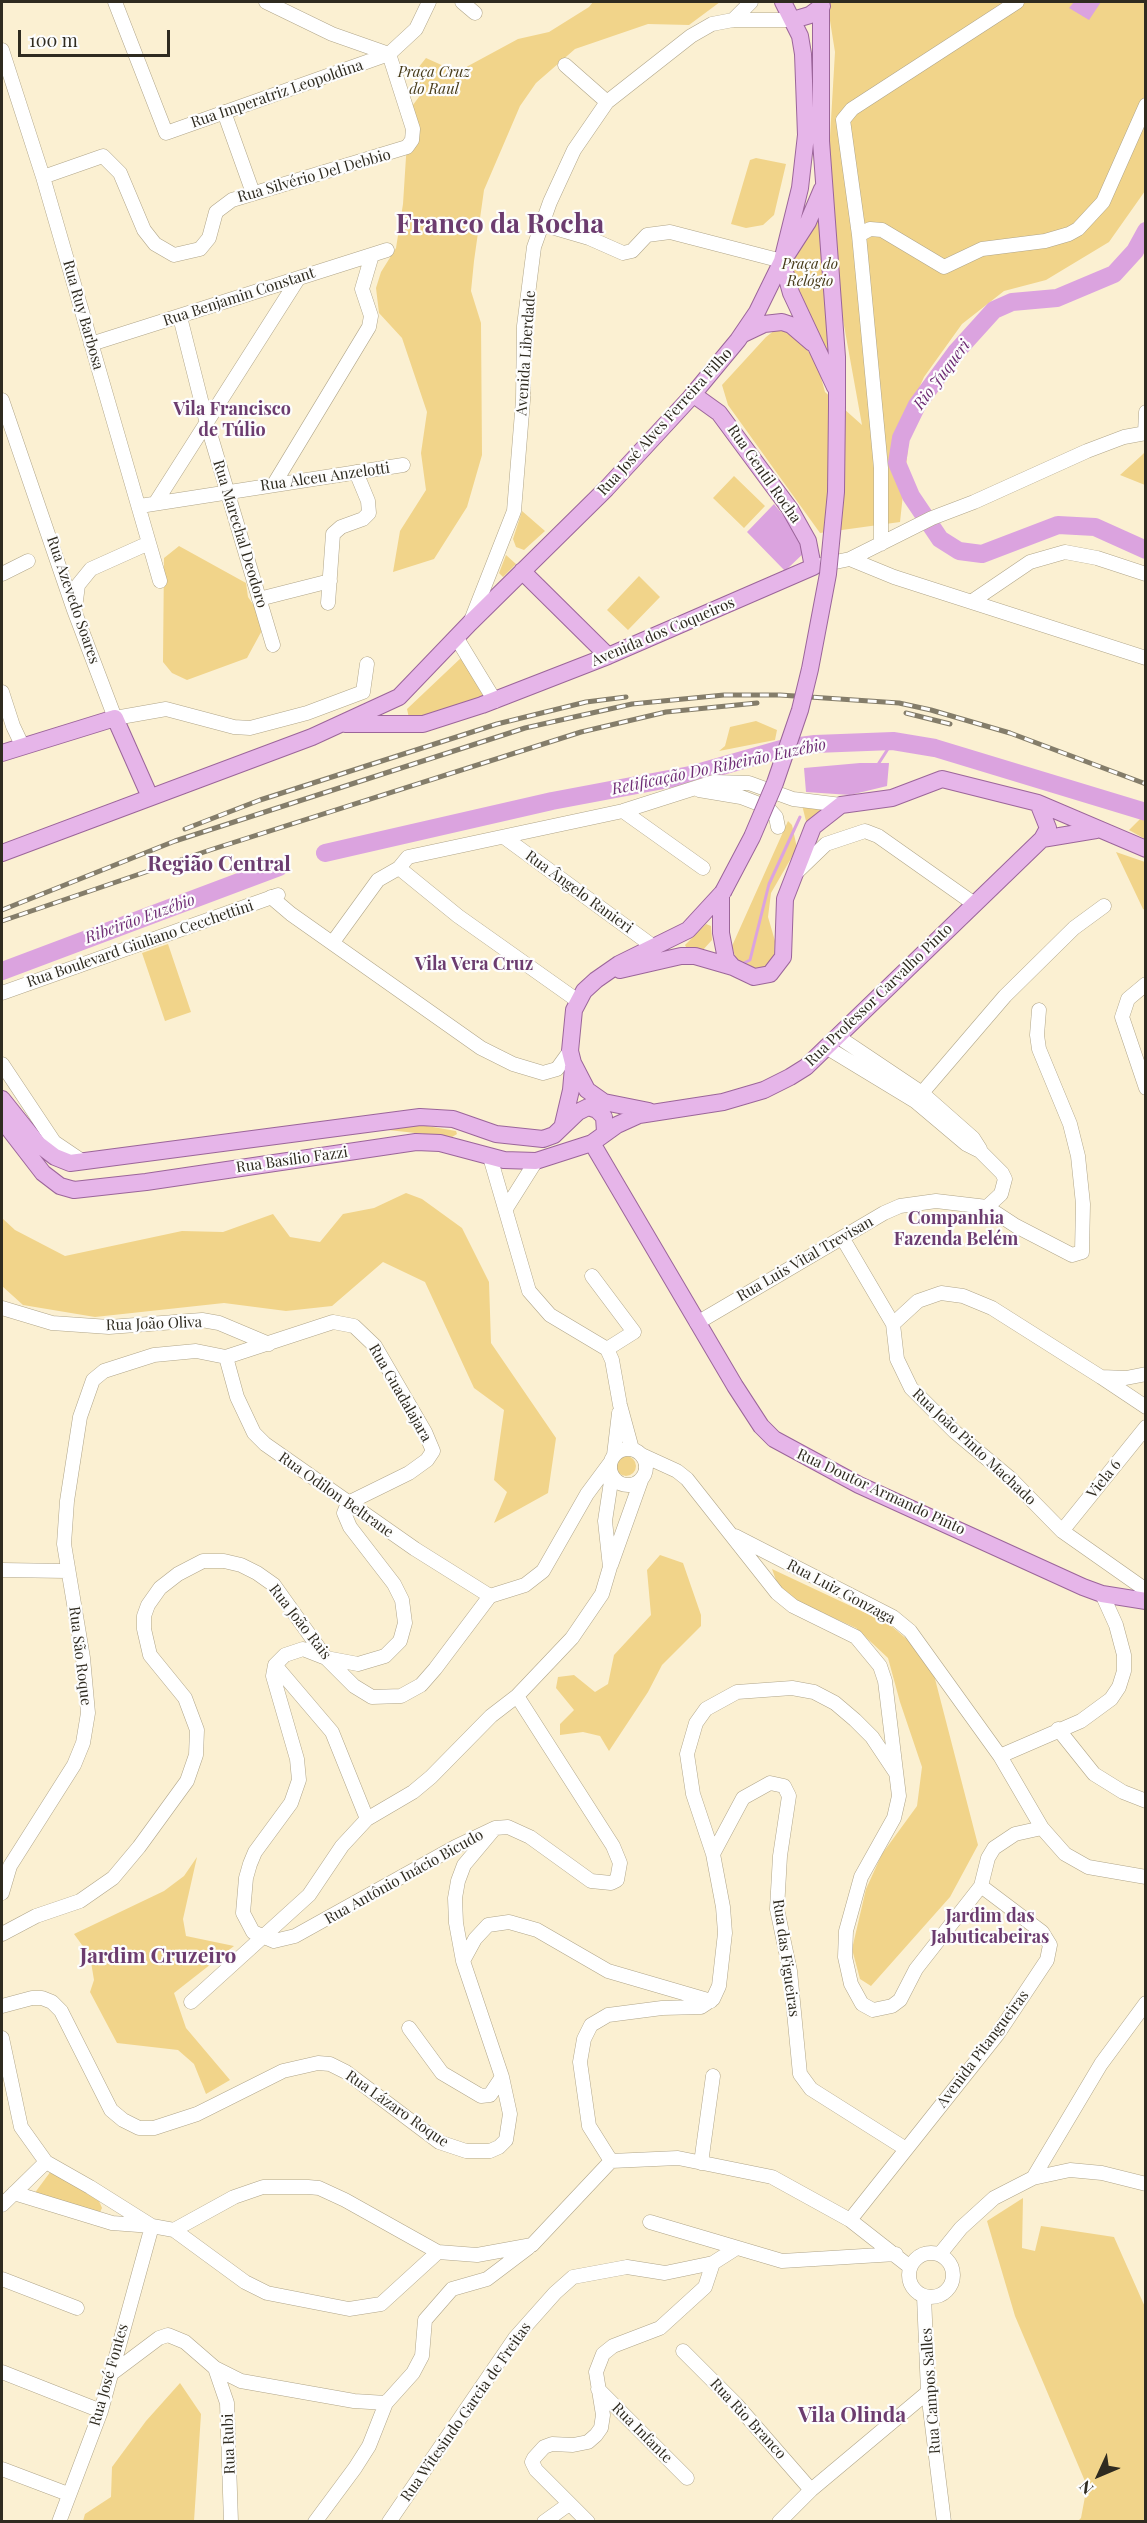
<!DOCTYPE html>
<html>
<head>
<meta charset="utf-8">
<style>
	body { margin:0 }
	#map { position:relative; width:1147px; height:2523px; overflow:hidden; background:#fbf0d2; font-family:"Playfair Display",serif }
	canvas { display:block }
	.frame { position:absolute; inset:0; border:3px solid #2f2b20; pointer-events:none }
	.north { position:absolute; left:1069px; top:2445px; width:60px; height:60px; -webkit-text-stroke:4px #fdfdfd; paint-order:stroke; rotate:226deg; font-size:16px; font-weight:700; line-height:24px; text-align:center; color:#2f2b20 }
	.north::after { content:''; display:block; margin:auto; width:21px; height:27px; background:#2f2b20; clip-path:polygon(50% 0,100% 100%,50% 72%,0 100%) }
	.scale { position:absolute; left:18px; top:30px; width:152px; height:27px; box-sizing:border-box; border:3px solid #2f2b20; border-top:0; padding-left:8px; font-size:18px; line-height:21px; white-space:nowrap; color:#2f2b20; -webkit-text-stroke:4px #fdfdfd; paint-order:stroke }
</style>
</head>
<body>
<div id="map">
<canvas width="1147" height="2523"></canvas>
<div class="frame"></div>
<div class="north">N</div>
<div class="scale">100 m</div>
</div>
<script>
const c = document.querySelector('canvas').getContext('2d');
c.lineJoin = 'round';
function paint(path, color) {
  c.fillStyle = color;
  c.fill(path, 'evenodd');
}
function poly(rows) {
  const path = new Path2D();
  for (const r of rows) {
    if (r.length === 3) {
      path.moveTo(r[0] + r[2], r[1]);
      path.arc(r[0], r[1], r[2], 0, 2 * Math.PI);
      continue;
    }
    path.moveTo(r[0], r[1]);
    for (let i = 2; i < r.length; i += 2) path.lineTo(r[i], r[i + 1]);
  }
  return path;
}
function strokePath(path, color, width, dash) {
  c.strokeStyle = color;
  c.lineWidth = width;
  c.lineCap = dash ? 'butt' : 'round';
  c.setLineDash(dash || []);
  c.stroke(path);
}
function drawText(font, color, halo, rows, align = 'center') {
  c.font = font + ' "Playfair Display",serif';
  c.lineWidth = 4.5;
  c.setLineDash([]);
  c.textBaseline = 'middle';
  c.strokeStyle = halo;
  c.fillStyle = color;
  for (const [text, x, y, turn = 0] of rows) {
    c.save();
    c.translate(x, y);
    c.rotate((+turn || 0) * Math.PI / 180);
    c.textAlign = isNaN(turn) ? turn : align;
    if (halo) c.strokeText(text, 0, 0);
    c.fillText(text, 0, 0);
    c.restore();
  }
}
const green = poly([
	[593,2,720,2,689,25,648,24,575,49,536,83,520,106,484,190,474,261,471,291,481,323,482,455,467,507,434,559,393,572,400,531,426,490,421,453,427,412,402,338,379,313,376,288,381,272,396,248,403,204,409,110,419,97,414,73,426,58,457,72,518,39,549,32,589,7],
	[827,2,1145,2,1145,191,1109,242,1046,280,1004,291,962,324,924,377,913,402,900,522,820,533,728,405,722,385,766,337,775,330,781,329,802,343,817,363,825,392,862,425,832,259,827,188,835,52],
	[756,158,786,164,774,215,763,225,746,228,731,224,750,160],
	[820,214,830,360,800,300,792,271,795,258],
	[1145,452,1145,485,1120,475,1141,456],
	[734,476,765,506,744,528,713,498],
	[522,511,545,531,524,550,516,547,513,539],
	[179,546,246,583,248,597,266,623,247,658,187,680,172,673,163,662,164,558],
	[506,555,516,564,503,577,499,573],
	[639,576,660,597,628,630,607,610],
	[463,656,489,701,417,719,409,718,407,709],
	[756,721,777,730,775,740,719,751,725,746,730,727],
	[802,805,824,811,809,829,806,821],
	[1144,815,1145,816,1145,839,1129,830],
	[788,821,792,825,797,848,771,893,768,917,775,941,774,954,771,964,761,971,737,963,732,946],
	[1116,852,1145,862,1145,910,1143,909],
	[706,924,711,926,712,940,702,951,687,949,685,945],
	[168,944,191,1012,165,1021,142,953],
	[421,1125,456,1131,457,1134,452,1137,379,1129],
	[406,1193,422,1199,462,1228,489,1282,491,1343,556,1438,548,1493,494,1523,507,1492,494,1480,504,1410,474,1388,425,1282,383,1262,332,1306,286,1311,224,1303,95,1317,23,1305,2,1286,2,1218,15,1230,65,1256,182,1231,223,1232,273,1214,290,1237,320,1242,343,1214,374,1208],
	[626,1466,10],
	[660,1555,683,1563,701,1615,701,1626,662,1665,648,1692,609,1751,600,1736,583,1732,560,1735,560,1724,574,1710,556,1688,558,1677,574,1675,595,1692,608,1684,614,1655,651,1615,647,1570],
	[772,1569,889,1624,909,1641,934,1675,978,1845,950,1897,871,1986,860,1979,852,1949,866,1889,882,1854,917,1806,922,1767,900,1702,888,1658,856,1628,794,1600,777,1583],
	[197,1857,183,1919,186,1936,234,1946,174,1993,186,2028,230,2080,206,2094,194,2064,178,2050,117,2043,90,1992,94,1980,90,1956,74,1934,164,1891,184,1876],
	[51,2171,99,2201,102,2208,99,2214,34,2194],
	[1023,2198,1022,2248,1035,2251,1041,2226,1114,2237,1145,2307,1145,2521,1078,2521,1081,2518,1087,2486,1015,2316,987,2221],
	[180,2383,201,2414,194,2521,83,2521,85,2514,111,2497,112,2467,146,2421]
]);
const water = poly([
	[1074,2,1101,2,1089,20,1069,8],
	[774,504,794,528,807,550,785,571,747,532],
	[860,763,889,763,887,786,850,795,806,792,804,768]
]);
const stream = poly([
	[877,766,893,741],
	[742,964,750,960,769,884,800,817]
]);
const river = poly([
	[1146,231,1135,251,1114,274,1057,298,1012,302,994,310,956,352,917,405,901,438,897,463,911,496,940,539,959,551,982,554,1058,525,1095,527,1146,550],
	[325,853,552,801,690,775,785,748,815,744,893,741,935,748,1146,812],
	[2,971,279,867]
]);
const minor = poly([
	[115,2,166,133,389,54,416,29,429,2],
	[266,2,332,34,389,54],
	[462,2,475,13],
	[733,20,751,2],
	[2,50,43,177,160,581],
	[565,65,607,102],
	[224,112,253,193],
	[43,177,103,156,120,173,144,230,155,244,174,255,200,249,209,238,216,212,232,200,407,147,412,140,413,129,389,54],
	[541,224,589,238,623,253,632,251,647,235,670,232,782,261],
	[859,235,870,229,882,230,944,267,982,249,1045,241,1069,234,1078,229,1103,202,1146,105],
	[180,317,206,420,273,645],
	[91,344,387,250],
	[2,400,74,610,115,718,166,709,234,727,250,728,307,713,363,692,367,664],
	[1145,433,1146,412],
	[274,484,369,327,371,316,362,289,372,255],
	[156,502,298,279],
	[140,506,403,465],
	[881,544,881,468,859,235,843,120,852,109,1017,2],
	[850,559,894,577,1146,658],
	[821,565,850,559,932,518,974,502,1087,451,1124,437,1146,433],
	[2,574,28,561],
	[259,599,330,581],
	[971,602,1030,562,1065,552,1097,558,1146,574],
	[328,603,333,534,341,527,363,519,369,513,368,501,356,472],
	[75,608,78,585,91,569,149,543],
	[470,623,514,511,523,400,524,326,534,247,550,202,574,150,607,102,691,36,712,24,733,20,793,20],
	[456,637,495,701],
	[2,692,13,726,22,745],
	[699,790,741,797,767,807,776,817,778,827],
	[623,811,703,868],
	[504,837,654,947],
	[399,868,408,857,623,811,714,782,749,783,793,799,841,805],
	[399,868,458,916,578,1001],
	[798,871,826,844,865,831,878,836,973,903],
	[271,897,291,914,481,1048,513,1064,543,1073,557,1069,570,1051],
	[333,942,378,880,399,868],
	[1146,984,1128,999,1122,1017,1146,1088],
	[2,993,278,895],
	[837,1036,922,1093,973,1138,980,1149],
	[2,1064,54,1142,82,1161],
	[915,1101,1005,996,1074,928,1104,906],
	[490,1157,529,1291,550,1315,607,1349,612,1360,620,1405,632,1449],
	[507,1207,536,1161],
	[987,1207,1016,1226,1072,1255,1082,1252,1083,1204,1078,1156,1070,1124,1039,1049,1037,1035,1039,1010],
	[843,1239,893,1324,897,1359,911,1388,955,1432,1010,1478,1062,1531,1146,1590],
	[592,1276,634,1332,607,1349],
	[2,1308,52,1323,109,1327,202,1320,219,1323,269,1344],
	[697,1323,884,1213,900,1206,936,1201,987,1207,1001,1194,1005,1179,1002,1173,980,1151,966,1144,915,1101,826,1047],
	[893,1324,918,1301,941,1293,963,1296,992,1308,1101,1377,1126,1378,1146,1374],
	[226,1357,237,1397,254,1433,265,1444,415,1549,490,1596],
	[1101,1377,1146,1407],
	[628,1467,18],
	[614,1455,619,1413],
	[642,1455,677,1471,687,1479,777,1593,793,1606,856,1637,880,1666,885,1681,899,1796,894,1818,861,1877,846,1931,845,1957,851,1984,862,2004,873,2010,892,2006,900,2000,916,1969,981,1886,988,1858,994,1848,1015,1834,1042,1828],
	[1062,1531,1146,1427],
	[735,1536,893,1617,910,1631,1000,1756,1042,1828,1065,1854,1088,1867,1146,1877],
	[611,1565,642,1478],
	[2,1570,67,1571],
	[275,1665,273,1676,297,1759,299,1780,291,1803,255,1852,250,1864,246,1878,243,1913,253,1932,274,1941,295,1936,455,1847,495,1828,508,1827,530,1837,591,1881,611,1883,617,1880,620,1863,613,1846,517,1696],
	[1058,1729,1094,1774,1123,1792,1146,1801],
	[1000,1756,1081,1721,1111,1699,1119,1687,1124,1671,1124,1655,1116,1625,1102,1594],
	[713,1854,743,1798,770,1783,784,1786,789,1796,780,1856,777,1909,790,1971,800,2074,811,2089,906,2149],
	[2,1893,10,1866,74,1765,83,1743,88,1713,83,1658,64,1544,67,1501,80,1417,93,1380,104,1371,154,1355,196,1351,226,1357,333,1322,354,1326,375,1346,425,1432,433,1451,427,1460,409,1473,348,1503,344,1513,350,1527,394,1584,402,1600,405,1623,400,1641,385,1656,358,1664,326,1658,303,1649,285,1655,275,1665,332,1732,367,1819],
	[2,1934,36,1916,80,1901,113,1878,139,1847,187,1781,196,1755,197,1730,185,1698,150,1655,144,1629,144,1616,148,1605,160,1588,178,1574,203,1561,224,1561,241,1565,257,1573,274,1585,326,1658,354,1686,372,1697,401,1696,421,1685,435,1669,490,1596,525,1585,543,1571,587,1494,610,1463],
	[463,1961,475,1939,488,1925,509,1922,537,1930,608,1971,711,2001],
	[191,2002,309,1895,342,1846,367,1819,413,1792,431,1777,491,1716,517,1696,572,1638,602,1594,610,1567,605,1521,612,1475],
	[2,2006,32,1998,42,1998,52,2002,61,2011,111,2110,123,2120,139,2128,154,2128,197,2114,283,2071,318,2063,330,2064,346,2072,439,2142,466,2151,490,2151,499,2147,506,2140,510,2114,502,2077,463,1961,456,1923,455,1898,458,1881,464,1865,495,1828],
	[409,2028,442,2073,481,2096,490,2095,502,2077],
	[2,2038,21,2127,46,2162,90,2187,152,2226,174,2230,234,2197,263,2187,308,2187,319,2188,345,2200,438,2252,477,2255,532,2245,611,2161,589,2126,580,2062,584,2039,591,2025,608,2015,662,2008,701,2007,713,1999,719,1986,725,1933,723,1907,713,1854,693,1794,687,1754,696,1723,706,1709,737,1692,792,1688,814,1692,835,1703,855,1720,872,1737,896,1773],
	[611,2161,678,2158,772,2177,850,2220,910,2267],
	[701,2163,713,2076],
	[1033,2178,1101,2064,1146,2003],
	[14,2193,112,2223,152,2226,101,2411,59,2522],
	[2,2205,46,2162],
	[850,2220,997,2035,1047,1960,1050,1945,1042,1932,981,1886],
	[650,2222,782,2261,896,2254],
	[174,2230,245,2282,267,2293,349,2309,381,2304,438,2252],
	[931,2275,22],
	[940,2254,961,2228,994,2198,1033,2178,1070,2170,1102,2173,1146,2184],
	[2,2279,77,2308],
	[924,2296,928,2392,944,2522],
	[683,2351,736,2404,811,2490],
	[215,2368,227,2403,231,2522],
	[2,2372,101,2411],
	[111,2374,159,2338,168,2335,185,2342,215,2368,241,2381,354,2401,386,2403],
	[598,2389,687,2478],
	[2,2469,68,2494],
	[315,2522,355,2468,369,2446,386,2403,413,2373,422,2356,425,2320,452,2289,487,2279,528,2248],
	[389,2522,515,2338,555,2293,573,2277,627,2267,665,2273,713,2263],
	[544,2522,569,2504],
	[588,2522,536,2470,532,2462,534,2458,544,2447,552,2444,573,2445,588,2442,596,2435,601,2428,603,2415,596,2372,603,2354,613,2346,660,2328,705,2287,713,2263,735,2249],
	[779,2522,811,2490,928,2392]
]);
const major = poly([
	[821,2,821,141,837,357,837,406],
	[793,20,810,15,822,6],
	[788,253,808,222,822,189],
	[782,261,791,293,835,387],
	[743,334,764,324,782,322,791,325,812,343],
	[522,571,608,656],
	[345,724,423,724,482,705,608,656,813,567,808,541,790,509,719,413,694,395],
	[2,753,115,718,150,797],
	[1038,803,1048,828,1042,839],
	[2,853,312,737,399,697,470,623,606,489,690,398,738,340,757,312,782,261,800,188,806,135,803,54,800,36,783,2],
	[721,896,721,933,726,959,733,967,754,977,770,974,783,957,785,899,813,827,841,805,892,798,942,779,1038,803,1146,849],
	[620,970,681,956,695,956,733,967],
	[2,1099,38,1144,55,1157,70,1163,420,1117,453,1119,496,1134,543,1139,554,1135,578,1112,588,1107,597,1110,604,1117,605,1132],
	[649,1111,604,1102,587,1090,573,1063,570,1051,574,1010,584,991,596,980,619,964,688,930,723,892],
	[2,1120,43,1173,60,1186,74,1190,146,1182,416,1142,440,1143,504,1160,536,1161,592,1143,617,1125,639,1115,723,1102,764,1090,790,1077,806,1067,1042,839,1096,830],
	[563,1124,571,1090,573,1067],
	[592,1143,735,1386,761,1426,774,1439,859,1485,1083,1587,1102,1594,1146,1601]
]);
const rail = poly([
	[906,713,950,724],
	[185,829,260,800,497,724,586,702,626,697],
	[2,910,175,841,525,728,632,704,724,695,780,695,899,703,931,710,1010,733,1146,784],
	[2,921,210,850,581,732,666,712,757,703]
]);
const majorBridge = poly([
	[723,892,752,837,775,783,800,710,810,669,828,574,836,492,837,406]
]);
const parkNames = [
	["Praça Cruz",434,72],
	["do Raul",434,89],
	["Praça do",810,264],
	["Relógio",810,281]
];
const streetNames = [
	["Rua Imperatriz Leopoldina",277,94,-19],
	["Rua Silvério Del Debbio",314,176,-16],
	["Rua Benjamin Constant",239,297,-18],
	["Rua Ruy Barbosa",83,315,74],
	["Avenida Liberdade",526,353,-86],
	["Rua José Alves Ferreira Filho",665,422,-48],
	["Rua Gentil Rocha",764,474,55],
	["Rua Alceu Anzelotti",325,477,-8],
	["Rua Marechal Deodoro",240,534,73],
	["Rua Azevedo Soares",73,600,71],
	["Avenida dos Coqueiros",663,632,-23],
	["Rua Ângelo Ranieri",579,892,36],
	["Rua Boulevard Giuliano Cecchettini",140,944,-19],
	["Rua Professor Carvalho Pinto",879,995,-44],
	["Rua Basílio Fazzi",292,1160,-8],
	["Rua Luis Vital Trevisan",805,1259,-30],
	["Rua João Oliva",154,1324,-2],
	["Rua Guadalajara",400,1393,60],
	["Rua João Pinto Machado",974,1447,43],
	["Viela 6",1104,1479,-51],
	["Rua Doutor Armando Pinto",881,1492,25],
	["Rua Odilon Beltrane",336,1495,35],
	["Rua Luiz Gonzaga",841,1592,28],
	["Rua João Rais",300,1622,52],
	["Rua São Roque",80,1656,83],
	["Rua Antônio Inácio Bicudo",404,1877,-29],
	["Rua das Figueiras",786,1958,82],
	["Avenida Pitangueiras",983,2049,-53],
	["Rua Lázaro Roque",397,2109,35],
	["Rua José Fontes",109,2375,-74],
	["Rua Campos Salles",931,2391,-94],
	["Rua Witesindo Garcia de Freitas",466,2412,-55],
	["Rua Rio Branco",748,2419,47],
	["Rua Infante",642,2433,45],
	["Rua Rubi",229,2444,-92]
];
const waterNames = [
	["Rio Juqueri",942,375,-53],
	["Retificação Do Ribeirão Euzébio",719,767,-12],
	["Ribeirão Euzébio",140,919,-20]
];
const quarterNames = [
	["Vila Francisco",232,409],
	["de Túlio",232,430],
	["Vila Vera Cruz",474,964],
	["Companhia",956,1218],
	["Fazenda Belém",956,1239],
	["Jardim das",990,1916],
	["Jabuticabeiras",990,1937]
];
const districtNames = [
	["Região Central",219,864],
	["Jardim Cruzeiro",158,1956],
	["Vila Olinda",852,2415]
];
const townNames = [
	["Franco da Rocha",500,225]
];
paint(green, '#f1d48a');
paint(water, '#dba3df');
strokePath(stream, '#dba3df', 3);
strokePath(river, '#dba3df', 18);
strokePath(minor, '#b0a589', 15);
strokePath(major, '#9b659a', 18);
strokePath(minor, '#fff', 14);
strokePath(major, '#e6b5e9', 16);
strokePath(rail, '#847d6a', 5);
strokePath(rail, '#fdfdfd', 3, [9]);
strokePath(majorBridge, '#9b659a', 18, []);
strokePath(majorBridge, '#e6b5e9', 16);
drawText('italic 15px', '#473b19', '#fdfdfd', parkNames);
drawText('15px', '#2f2b20', '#fdfdfd', streetNames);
drawText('italic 16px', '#6e2c74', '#fdfdfd', waterNames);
drawText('bold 18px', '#6c3c6f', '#fdfdfd', quarterNames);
drawText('bold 21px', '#6c3c6f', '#fdfdfd', districtNames);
drawText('bold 27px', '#6c3c6f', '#fdfdfd', townNames);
</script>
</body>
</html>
